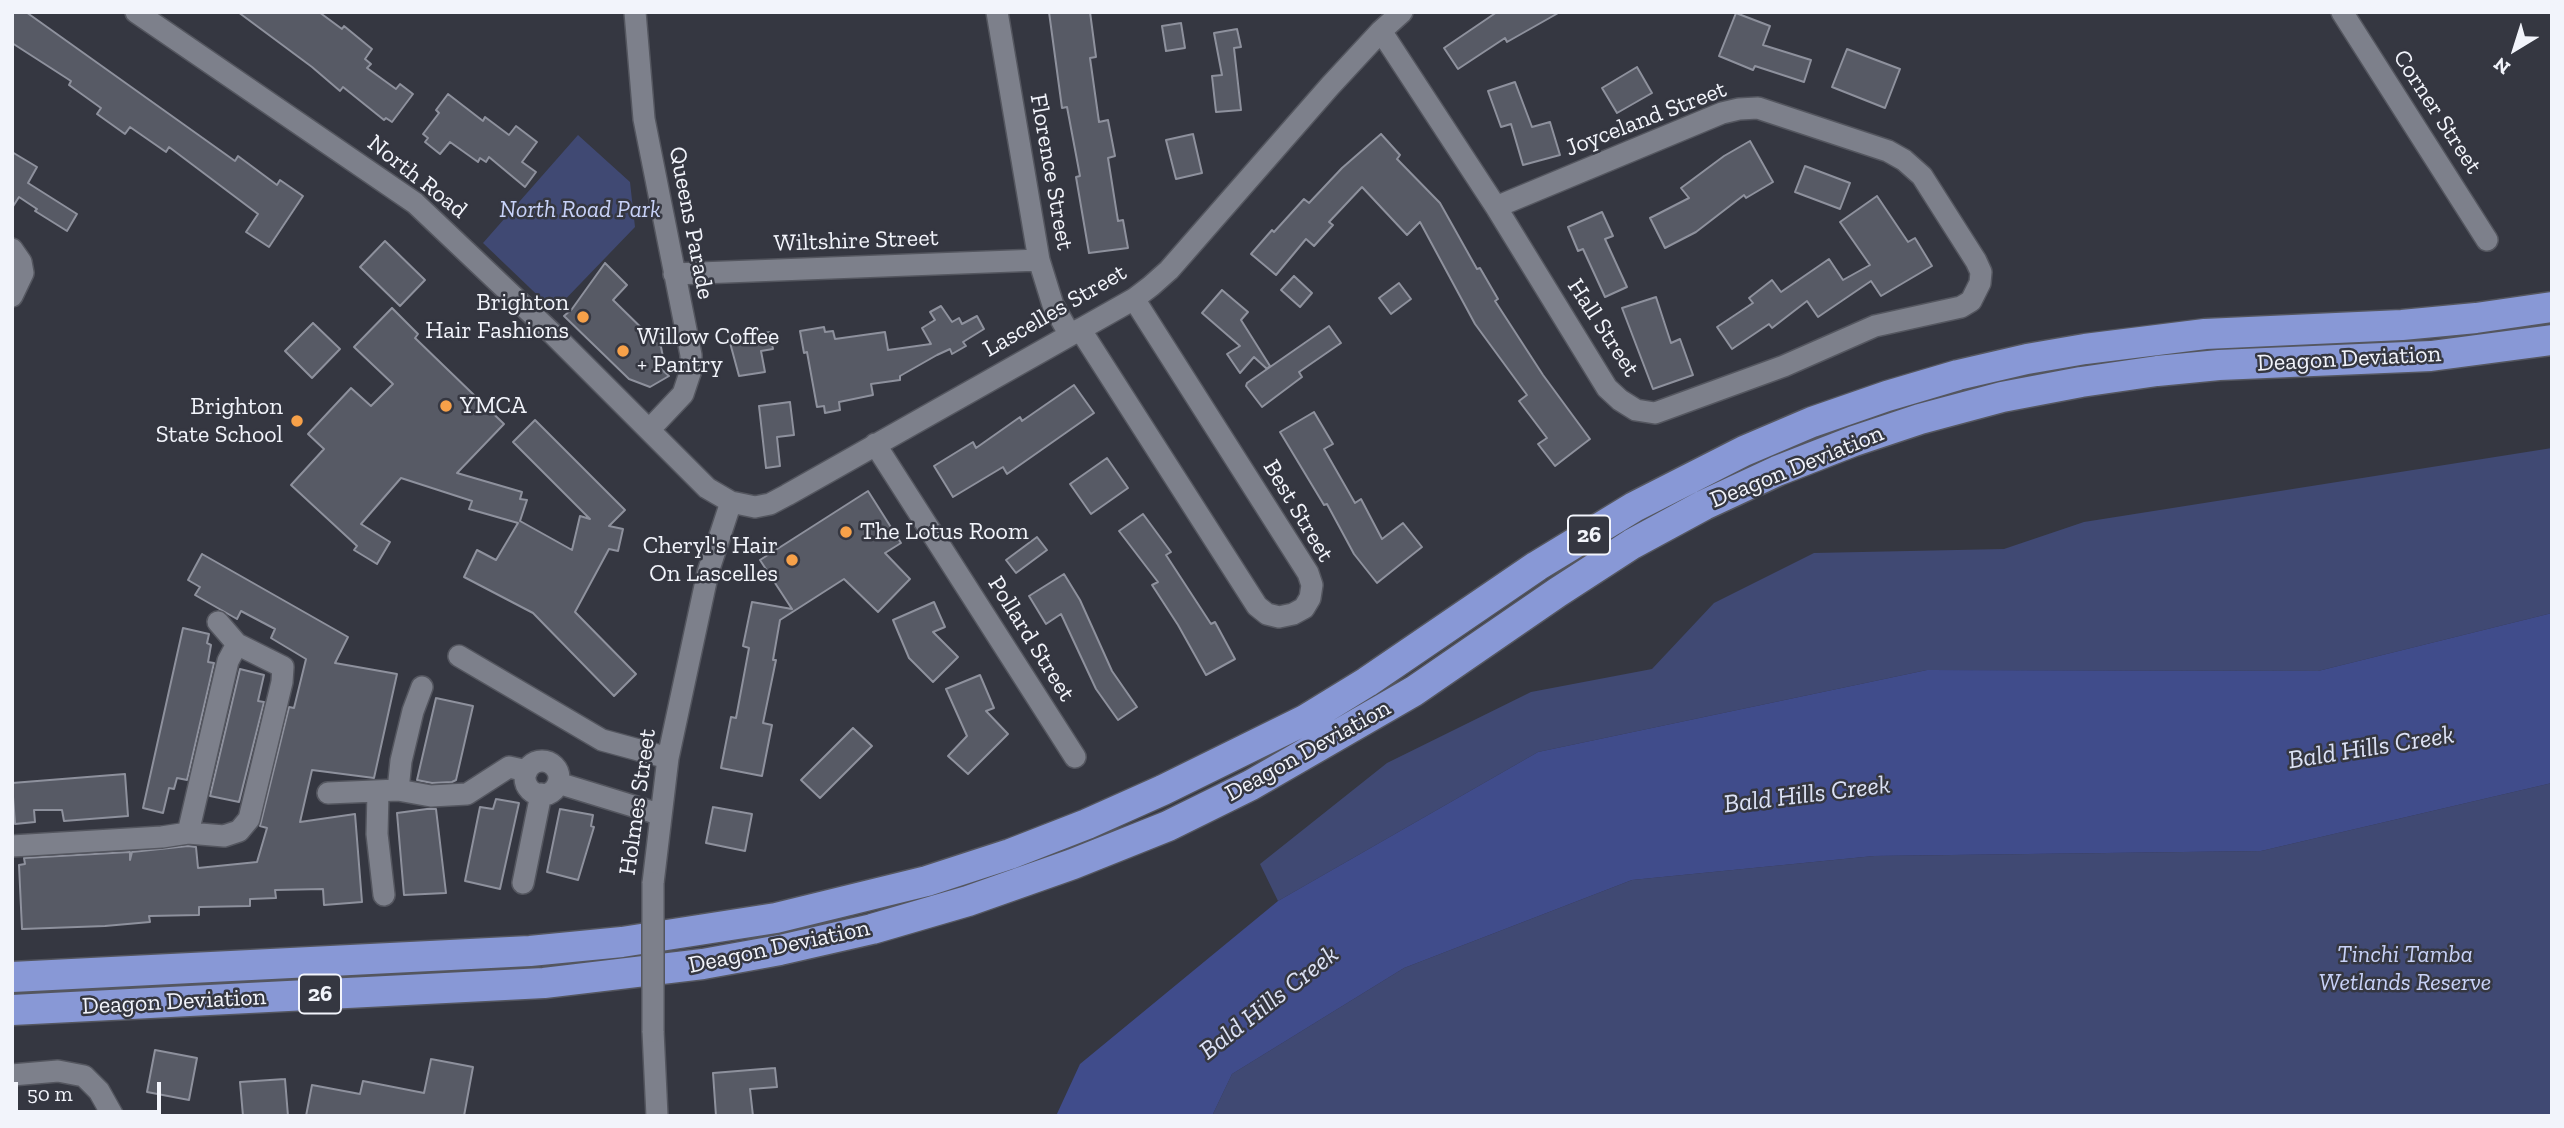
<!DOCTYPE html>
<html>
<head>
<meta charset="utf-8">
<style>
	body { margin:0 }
	#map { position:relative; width:2564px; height:1128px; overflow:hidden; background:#353741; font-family:"Zilla Slab",serif }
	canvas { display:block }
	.frame { position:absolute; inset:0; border:14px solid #f2f4fb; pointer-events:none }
	.north { position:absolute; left:2480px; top:14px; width:70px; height:70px; -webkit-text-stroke:5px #353741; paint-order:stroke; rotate:218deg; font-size:19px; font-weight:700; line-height:28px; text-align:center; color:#f2f4fb }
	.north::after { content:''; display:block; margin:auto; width:24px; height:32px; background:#f2f4fb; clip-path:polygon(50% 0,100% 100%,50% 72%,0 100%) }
	.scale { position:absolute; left:14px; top:1082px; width:147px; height:32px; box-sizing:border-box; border:4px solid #f2f4fb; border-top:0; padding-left:9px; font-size:21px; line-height:24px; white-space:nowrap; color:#f2f4fb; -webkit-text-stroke:5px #353741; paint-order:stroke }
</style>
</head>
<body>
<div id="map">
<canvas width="2564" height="1128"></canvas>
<div class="frame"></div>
<div class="north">N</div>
<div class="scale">50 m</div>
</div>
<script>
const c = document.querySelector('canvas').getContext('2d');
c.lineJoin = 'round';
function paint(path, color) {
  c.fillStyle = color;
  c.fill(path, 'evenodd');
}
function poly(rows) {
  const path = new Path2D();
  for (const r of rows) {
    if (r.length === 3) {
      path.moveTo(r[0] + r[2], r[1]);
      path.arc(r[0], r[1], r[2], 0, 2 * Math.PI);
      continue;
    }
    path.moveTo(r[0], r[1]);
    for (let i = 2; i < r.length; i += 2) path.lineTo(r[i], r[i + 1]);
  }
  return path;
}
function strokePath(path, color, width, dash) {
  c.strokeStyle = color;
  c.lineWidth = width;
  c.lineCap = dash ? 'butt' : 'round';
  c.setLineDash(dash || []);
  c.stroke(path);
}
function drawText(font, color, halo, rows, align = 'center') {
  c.font = font + ' "Zilla Slab",serif';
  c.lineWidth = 5;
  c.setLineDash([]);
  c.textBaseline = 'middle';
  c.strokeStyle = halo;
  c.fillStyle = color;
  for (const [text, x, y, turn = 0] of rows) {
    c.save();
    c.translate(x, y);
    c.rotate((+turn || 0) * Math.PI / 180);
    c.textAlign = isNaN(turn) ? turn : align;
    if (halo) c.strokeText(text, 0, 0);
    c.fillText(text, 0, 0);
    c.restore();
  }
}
const green = poly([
	[578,135,630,182,635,227,554,311,483,243],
	[2552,448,2552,613,2318,671,1927,670,1538,752,1278,901,1260,864,1387,763,1531,692,1652,669,1714,603,1814,553,2004,549,2084,522],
	[2552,783,2552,1116,1212,1116,1232,1074,1404,968,1632,880,1874,856,2261,851]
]);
const water = poly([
	[2552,613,2552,783,2261,851,1874,856,1632,880,1404,968,1232,1074,1212,1116,1056,1116,1080,1064,1278,901,1538,752,1927,670,2318,671]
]);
const building = poly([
	[12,12,26,12,235,161,238,156,277,185,280,180,303,196,269,247,246,232,258,214,169,147,166,152,130,127,125,134,97,114,101,108,69,85,71,81,12,43,12,12],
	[238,12,319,12,342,29,344,26,372,49,365,59,371,64,367,68,396,89,400,84,413,94,392,122,386,118,384,120,343,87,340,91,312,67,238,12],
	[1049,12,1090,12,1096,57,1090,58,1099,122,1108,120,1115,156,1108,158,1118,221,1123,220,1128,248,1089,253,1076,177,1080,176,1067,107,1062,108,1049,12],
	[1497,12,1560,12,1507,42,1505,38,1458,69,1444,48,1497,12],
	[1736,13,1770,26,1763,45,1811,60,1804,82,1755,66,1753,70,1719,56,1736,13],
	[1181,23,1185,48,1166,51,1162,26,1181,23],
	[1237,29,1241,47,1234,48,1241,110,1216,112,1212,76,1222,75,1214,33,1237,29],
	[1847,49,1900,69,1885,108,1832,87,1847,49],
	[1637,67,1652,93,1617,113,1602,88,1637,67],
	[1515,82,1532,127,1550,122,1560,155,1523,165,1511,124,1501,127,1488,91,1515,82],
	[448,94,483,121,485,117,509,135,516,126,537,142,522,162,536,172,525,187,489,157,486,162,480,158,478,162,450,142,440,154,425,142,428,138,423,134,439,113,436,110,448,94],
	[1193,134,1202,173,1176,179,1166,140,1193,134],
	[1381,134,1400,155,1397,159,1440,203,1477,269,1480,268,1498,299,1495,301,1543,375,1590,439,1555,466,1538,444,1547,438,1519,401,1527,395,1475,324,1420,222,1407,235,1362,187,1329,222,1333,225,1314,246,1306,239,1276,275,1251,254,1272,230,1274,232,1304,199,1309,203,1342,168,1381,134],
	[1750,141,1773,182,1746,198,1744,195,1696,232,1665,248,1650,218,1689,198,1681,188,1724,156,1750,141],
	[12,152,37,167,28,183,77,214,67,231,35,211,37,209,19,197,12,208,12,152],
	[1805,166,1850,183,1840,209,1795,192,1805,166],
	[1877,196,1908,242,1915,238,1932,266,1881,296,1871,281,1818,317,1807,301,1772,328,1769,324,1732,349,1717,327,1753,303,1749,298,1772,280,1781,292,1829,259,1843,280,1870,265,1840,222,1877,196],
	[1602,212,1613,236,1605,239,1627,287,1605,297,1583,249,1578,251,1568,227,1602,212],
	[385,241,425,280,400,306,360,267,385,241],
	[605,263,627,285,613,300,661,347,663,357,661,369,669,376,650,387,629,379,564,316,572,309,605,263],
	[1294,276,1312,293,1300,307,1281,290,1294,276],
	[1399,283,1411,299,1391,314,1379,298,1399,283],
	[1222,290,1248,312,1241,320,1270,366,1267,369,1254,357,1240,373,1227,354,1240,346,1202,313,1222,290],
	[1656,297,1671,343,1680,339,1693,375,1653,389,1622,308,1656,297],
	[941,306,952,322,959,318,962,324,977,316,984,329,963,342,966,346,952,354,950,349,937,355,900,376,900,380,871,384,873,395,839,402,840,410,825,413,824,406,817,407,807,352,804,353,800,331,824,327,825,332,833,331,835,339,885,332,888,350,931,344,922,328,935,320,930,312,941,306],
	[392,308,418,334,415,338,504,424,457,473,522,492,520,499,527,500,520,521,572,550,580,516,590,519,513,442,535,420,625,510,609,526,623,529,618,551,609,549,575,612,636,674,614,696,533,613,464,577,477,550,496,560,518,523,469,509,472,501,401,478,361,524,390,542,377,564,354,550,357,546,291,485,324,449,308,434,351,388,371,406,393,384,354,347,392,308],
	[313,323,340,349,312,378,285,351,313,323],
	[1329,326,1341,343,1299,372,1302,377,1262,407,1246,386,1247,383,1329,326],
	[770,332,773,349,761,351,765,372,739,376,729,339,770,332],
	[1074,385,1094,413,1007,474,1003,467,953,497,934,466,973,442,976,448,1020,417,1022,421,1074,385],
	[790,402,794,435,777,437,780,466,766,468,759,406,790,402],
	[1314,412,1333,444,1324,449,1355,503,1361,499,1382,539,1403,523,1422,547,1377,583,1354,554,1327,504,1324,505,1280,432,1314,412],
	[1107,458,1128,488,1091,514,1070,484,1107,458],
	[868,491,901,543,885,553,910,579,878,612,844,579,780,620,773,660,776,660,763,723,772,725,762,776,721,768,731,717,736,718,749,648,743,646,752,602,792,609,760,560,868,491],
	[1143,514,1171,552,1166,555,1211,624,1215,622,1235,659,1206,675,1178,625,1152,585,1158,582,1119,531,1143,514],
	[1037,537,1047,550,1016,573,1006,560,1037,537],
	[202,554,348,637,335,663,397,674,374,778,312,770,300,822,355,814,362,902,324,905,323,889,275,890,276,898,250,899,250,906,199,907,199,915,149,916,150,922,105,926,22,929,19,865,25,864,24,858,130,852,130,860,132,852,188,846,196,847,198,868,257,862,267,828,260,826,289,707,294,708,306,659,271,638,275,629,241,611,237,619,195,595,200,587,188,580,202,554],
	[1064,574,1080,600,1112,671,1137,707,1118,720,1096,689,1061,614,1046,624,1029,596,1064,574],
	[934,602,945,627,933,632,958,657,933,682,909,658,893,620,934,602],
	[183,628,209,634,207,643,211,645,208,662,214,663,187,780,177,778,174,789,169,788,163,813,143,808,183,628],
	[240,669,264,675,258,701,264,702,239,802,210,796,240,669],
	[980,675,994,708,986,711,1008,734,968,774,948,756,967,736,946,689,980,675],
	[436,698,473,706,456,780,452,782,432,783,417,780,436,698],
	[853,728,872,746,820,798,801,780,853,728],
	[125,774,128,816,64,821,62,810,34,810,35,822,15,824,12,783,125,774],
	[496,799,519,803,500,889,465,881,480,807,493,809,496,799],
	[713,807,752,814,745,851,706,843,713,807],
	[427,809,436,809,446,893,404,895,397,813,427,809],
	[560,809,593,815,591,826,594,827,578,880,547,872,560,809],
	[155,1050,197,1058,189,1100,147,1092,155,1050],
	[431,1059,473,1067,464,1116,306,1116,312,1085,360,1094,363,1081,424,1093,431,1059],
	[775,1068,777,1087,750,1089,753,1116,716,1116,713,1073,775,1068],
	[285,1079,288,1116,243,1116,240,1082,285,1079]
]);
const minor = poly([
	[136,12,415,203,553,334,707,488,731,502,755,507,770,504,787,495,1134,299,1151,286,1169,270,1330,86,1381,31,1402,12],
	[635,12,644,119,691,355,691,370,683,394,649,430],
	[997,12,1039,260,1053,305,1070,335],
	[2342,12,2487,240],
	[1381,31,1496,207,1607,388,1620,400,1636,410,1655,413,1784,366,1875,326,1961,307,1971,301,1980,283,1981,272,1976,261,1922,176,1904,160,1888,151,1758,108,1739,109,1722,113,1496,207],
	[12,249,21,262,23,273,12,296],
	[674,274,1039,260],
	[1080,329,1257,606,1267,614,1279,617,1293,614,1304,608,1310,598,1312,585,1308,573,1134,299],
	[875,444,1075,757],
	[459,656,602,740,668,758],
	[542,778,17],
	[558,783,659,814],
	[398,790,401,761,413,711,422,687],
	[378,792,377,834,384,895],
	[328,793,398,790,431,796,467,794,509,767,527,771],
	[188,833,228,661,237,644],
	[12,846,162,837,188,833,224,836,239,831,249,819,282,682,283,667,237,644,218,622],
	[523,883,541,794],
	[653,883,668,758,708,572,731,502],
	[653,1031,657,1116],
	[12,1075,58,1071,84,1076,99,1091,113,1116]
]);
const highway = poly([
	[12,977,530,951,622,942,776,918,927,881,1010,854,1087,824,1163,790,1305,720,1367,682,1537,566,1634,507,1744,451,1812,422,1887,396,1958,375,2027,359,2085,349,2205,334,2402,325,2476,318,2552,307],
	[12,1010,544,983,703,964,780,950,872,929,968,901,1073,864,1168,826,1251,785,1414,691,1558,592,1632,544,1704,505,1777,471,1854,441,1920,419,2002,397,2081,382,2157,371,2219,365,2431,356,2552,340]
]);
const minorBridge = poly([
	[653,883,653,1031]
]);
const markers = [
	[583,317,7,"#f7a149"],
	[623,351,7,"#f7a149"],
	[446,406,7,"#f7a149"],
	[297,421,7,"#f7a149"],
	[846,532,7,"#f7a149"],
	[792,560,7,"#f7a149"]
];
const shields = [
	[1589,535,42],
	[320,994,42]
];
const shieldNames = [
	["26",1589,535],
	["26",320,994]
];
const streetNames = [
	["Corner Street",2437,112,57],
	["Joyceland Street",1646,119,-21],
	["Florence Street",1051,172,80],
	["North Road",417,177,38],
	["Queens Parade",691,223,79],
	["Wiltshire Street",856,241,-2],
	["Lascelles Street",1055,311,-30],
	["Hall Street",1603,328,57],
	["Deagon Deviation",2349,359,-3],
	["Deagon Deviation",1797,467,-22],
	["Best Street",1298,511,59],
	["Pollard Street",1031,639,58],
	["Deagon Deviation",1308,751,-29],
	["Holmes Street",638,802,-82],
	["Deagon Deviation",779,947,-12],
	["Deagon Deviation",174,1002,-3]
];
const parkNames = [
	["North Road Park",580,210],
	["Tinchi Tamba",2405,955],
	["Wetlands Reserve",2405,983]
];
const poiNames = [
	["Brighton",569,303],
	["Hair Fashions",569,331],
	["Willow Coffee",637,337,"left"],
	["+ Pantry",637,365,"left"],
	["YMCA",460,406,"left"],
	["Brighton",283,407],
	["State School",283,435],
	["The Lotus Room",860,532,"left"],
	["Cheryl's Hair",778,546],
	["On Lascelles",778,574]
];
const waterNames = [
	["Bald Hills Creek",2371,748,-9],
	["Bald Hills Creek",1807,795,-7],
	["Bald Hills Creek",1269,1003,-38]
];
paint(green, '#404973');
paint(water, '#404c8b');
paint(building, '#575a65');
strokePath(building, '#8e919d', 2);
strokePath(minor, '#54565f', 24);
strokePath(highway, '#54565f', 33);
strokePath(minor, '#7d808b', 21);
strokePath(highway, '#8898d6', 30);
strokePath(minorBridge, '#54565f', 24, []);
strokePath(minorBridge, '#7d808b', 21);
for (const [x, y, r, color] of markers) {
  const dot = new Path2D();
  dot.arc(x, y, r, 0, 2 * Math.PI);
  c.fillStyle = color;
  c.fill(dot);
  strokePath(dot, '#353741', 2.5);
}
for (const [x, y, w] of shields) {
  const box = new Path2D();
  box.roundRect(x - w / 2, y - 19.5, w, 39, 5);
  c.fillStyle = '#353741';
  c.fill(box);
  strokePath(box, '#f2f4fb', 2);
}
drawText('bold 23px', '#f2f4fb', null, shieldNames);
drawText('24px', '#f2f4fb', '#353741', streetNames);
drawText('italic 24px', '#c8d2f8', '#353741', parkNames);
drawText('24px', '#f2f4fb', '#353741', poiNames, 'right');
drawText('italic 26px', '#dce2f5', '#353741', waterNames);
</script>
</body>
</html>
